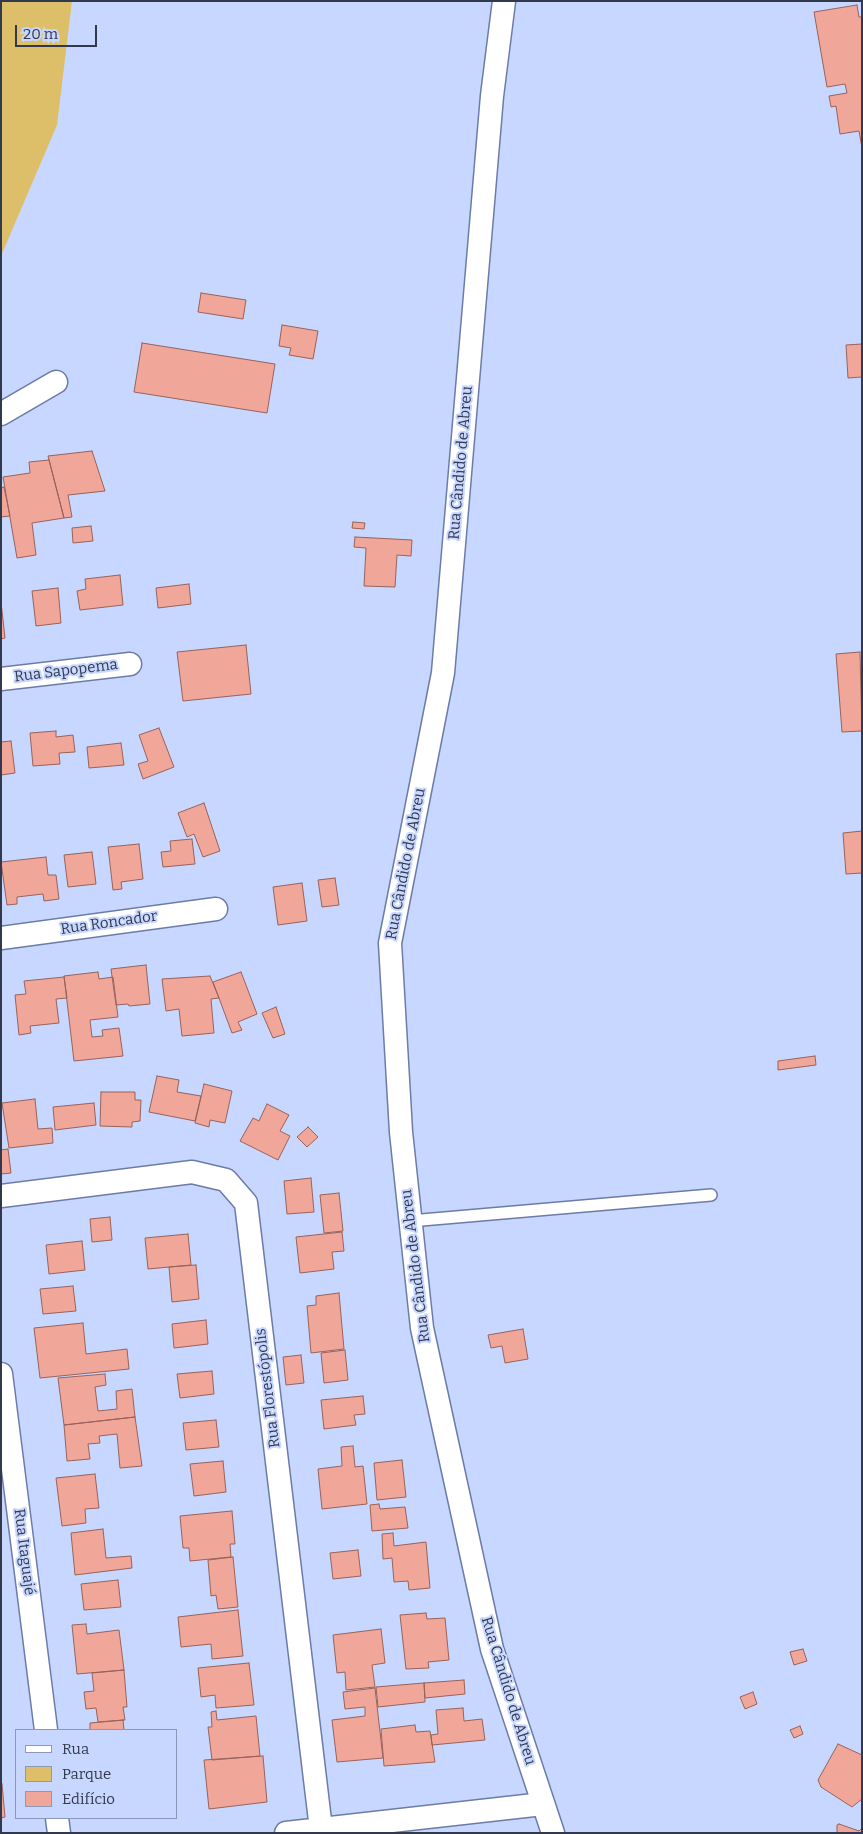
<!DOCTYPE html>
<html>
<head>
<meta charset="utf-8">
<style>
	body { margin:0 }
	#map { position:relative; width:863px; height:1834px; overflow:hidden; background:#c8d7ff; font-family:Bitter,serif }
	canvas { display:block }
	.frame { position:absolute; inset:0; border:2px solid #32394d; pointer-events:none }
	.legend { position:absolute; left:15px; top:1729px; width:162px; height:90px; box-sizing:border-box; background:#c8d7ff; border:1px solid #8c98b8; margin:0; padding:6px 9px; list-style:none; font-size:15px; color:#32394d }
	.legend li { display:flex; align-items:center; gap:10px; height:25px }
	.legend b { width:25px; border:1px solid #8c98b8 }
	.scale { position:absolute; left:15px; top:25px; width:82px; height:22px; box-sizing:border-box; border:2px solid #32394d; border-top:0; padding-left:6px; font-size:15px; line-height:18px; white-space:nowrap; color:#32394d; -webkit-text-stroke:4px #c8d7ff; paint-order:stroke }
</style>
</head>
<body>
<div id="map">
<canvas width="863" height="1834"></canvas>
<div class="frame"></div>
<ul class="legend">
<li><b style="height:6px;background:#fff"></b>Rua</li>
<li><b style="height:14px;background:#ddbe69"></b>Parque</li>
<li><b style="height:14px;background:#f1a69a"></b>Edifício</li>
</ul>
<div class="scale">20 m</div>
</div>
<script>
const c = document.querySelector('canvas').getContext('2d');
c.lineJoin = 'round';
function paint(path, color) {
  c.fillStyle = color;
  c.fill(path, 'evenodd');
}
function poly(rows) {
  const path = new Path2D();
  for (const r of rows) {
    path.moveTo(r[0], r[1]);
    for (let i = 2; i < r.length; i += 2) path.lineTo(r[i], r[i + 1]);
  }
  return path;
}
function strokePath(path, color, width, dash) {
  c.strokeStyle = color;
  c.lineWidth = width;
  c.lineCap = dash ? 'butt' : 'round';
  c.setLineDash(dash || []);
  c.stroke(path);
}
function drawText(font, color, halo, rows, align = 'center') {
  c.font = font + ' Bitter,serif';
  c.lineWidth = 4;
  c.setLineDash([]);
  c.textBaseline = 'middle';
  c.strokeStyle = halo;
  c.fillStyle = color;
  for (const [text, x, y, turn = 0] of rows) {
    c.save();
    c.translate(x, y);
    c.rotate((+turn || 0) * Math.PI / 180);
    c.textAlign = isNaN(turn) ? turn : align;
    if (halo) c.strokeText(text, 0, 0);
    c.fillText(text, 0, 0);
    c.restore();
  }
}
const green = poly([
	[1,1,72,1,57,125,1,256]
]);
const building = poly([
	[857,5,859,17,862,17,862,148,859,131,840,134,836,106,831,107,829,96,847,93,845,84,827,87,814,12,857,5],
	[201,293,246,300,243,319,198,312,201,293],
	[282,325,318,331,313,359,289,355,291,348,279,346,282,325],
	[142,343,275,364,267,413,134,392,142,343],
	[862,344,862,377,848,378,846,345,862,344],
	[92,451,105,491,68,495,72,517,64,518,48,456,92,451],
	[49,460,64,518,32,523,36,555,17,558,3,477,30,473,29,462,49,460],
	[4,487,10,516,1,517,1,488,4,487],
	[353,522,365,523,364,529,352,528,353,522],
	[91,526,93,541,73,543,72,528,91,526],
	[355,537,412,540,411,556,397,555,395,587,364,586,366,548,354,547,355,537],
	[120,575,123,605,80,610,77,591,86,589,85,579,120,575],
	[189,584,191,604,158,608,156,588,189,584],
	[58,588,61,623,36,626,32,591,58,588],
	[1,602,5,638,1,639,1,602],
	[246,645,251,694,183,701,177,652,246,645],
	[860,652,862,731,842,732,836,654,860,652],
	[159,728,174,767,143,779,138,764,148,761,139,735,159,728],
	[56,731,56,737,73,735,75,752,59,753,60,764,33,766,30,733,56,731],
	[11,741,15,773,1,775,1,742,11,741],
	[121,743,124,765,89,768,87,747,121,743],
	[204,803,220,851,203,857,194,834,187,837,178,813,204,803],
	[862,831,862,873,846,874,843,833,862,831],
	[192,839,195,864,163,867,161,852,171,851,170,841,192,839],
	[139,844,143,879,121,882,122,889,113,890,108,847,139,844],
	[92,852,96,884,68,887,64,855,92,852],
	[46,857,48,875,56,875,59,899,44,901,43,894,17,897,17,904,7,905,1,862,46,857],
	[335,878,339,905,322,907,318,880,335,878],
	[302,883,307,921,278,925,273,887,302,883],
	[146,965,150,1004,129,1006,128,1004,116,1005,111,969,146,965],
	[98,972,99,979,113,977,118,1017,90,1020,92,1037,103,1036,102,1030,119,1028,123,1056,74,1061,64,976,98,972],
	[241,972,257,1014,238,1022,242,1030,232,1033,213,982,241,972],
	[210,976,219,998,211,999,214,1033,182,1036,179,1009,166,1011,162,979,210,976],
	[64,977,67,998,56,999,59,1023,30,1026,31,1033,19,1035,15,995,26,994,24,981,64,977],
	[276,1007,285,1034,273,1038,262,1013,276,1007],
	[815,1056,816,1065,778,1070,778,1061,815,1056],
	[157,1076,179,1080,177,1092,201,1096,195,1121,149,1112,157,1076],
	[204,1084,232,1091,225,1123,210,1120,209,1127,195,1123,204,1084],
	[101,1092,135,1092,135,1100,141,1100,140,1121,132,1122,132,1127,100,1126,101,1092],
	[35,1099,38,1129,52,1128,53,1143,9,1148,2,1103,35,1099],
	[94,1103,96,1125,55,1130,53,1107,94,1103],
	[267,1104,289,1115,280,1131,290,1136,278,1160,240,1141,253,1118,259,1121,267,1104],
	[308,1127,318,1137,307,1147,297,1137,308,1127],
	[8,1149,11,1173,1,1174,1,1150,8,1149],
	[311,1178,314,1212,287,1214,284,1181,311,1178],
	[339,1193,343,1231,324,1233,320,1195,339,1193],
	[110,1217,112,1240,92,1242,90,1219,110,1217],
	[342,1232,344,1251,332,1252,334,1269,300,1273,296,1237,342,1232],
	[188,1234,191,1265,148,1269,145,1238,188,1234],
	[82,1241,85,1270,49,1274,46,1245,82,1241],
	[196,1265,199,1299,172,1302,169,1267,196,1265],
	[73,1286,76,1311,43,1314,40,1289,73,1286],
	[339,1293,344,1349,311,1353,307,1306,316,1305,316,1296,339,1293],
	[206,1320,208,1344,174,1348,172,1324,206,1320],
	[83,1323,86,1354,127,1349,129,1369,40,1378,34,1328,83,1323],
	[523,1329,528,1359,505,1363,502,1346,491,1348,488,1335,523,1329],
	[345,1350,348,1380,324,1383,321,1353,345,1350],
	[301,1355,304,1383,286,1385,283,1357,301,1355],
	[212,1371,214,1394,180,1398,177,1374,212,1371],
	[105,1374,106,1385,95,1387,98,1411,117,1409,116,1391,132,1389,135,1417,64,1425,58,1378,105,1374],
	[363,1396,365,1414,354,1415,356,1425,324,1429,321,1400,363,1396],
	[135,1417,142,1466,120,1468,117,1434,99,1436,100,1443,88,1444,90,1459,67,1461,64,1425,135,1417],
	[216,1420,219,1447,186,1450,183,1423,216,1420],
	[353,1446,355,1467,363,1466,367,1504,322,1509,318,1469,342,1466,341,1447,353,1446],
	[402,1460,406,1497,377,1500,374,1463,402,1460],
	[223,1461,226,1492,194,1496,190,1464,223,1461],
	[95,1474,99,1508,85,1509,86,1523,62,1526,56,1478,95,1474],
	[379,1504,380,1509,405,1507,408,1528,372,1531,370,1505,379,1504],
	[232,1511,235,1544,230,1544,231,1557,190,1561,189,1548,183,1548,180,1516,232,1511],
	[103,1529,106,1558,131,1556,132,1568,75,1575,71,1533,103,1529],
	[393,1533,394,1546,426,1542,430,1588,409,1590,408,1581,394,1582,392,1558,383,1559,382,1534,393,1533],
	[358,1550,361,1576,333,1579,330,1553,358,1550],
	[233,1557,238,1607,218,1609,216,1595,211,1596,208,1560,233,1557],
	[118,1580,121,1607,84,1610,81,1584,118,1580],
	[238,1610,243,1656,212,1659,211,1644,181,1647,178,1617,238,1610],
	[426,1613,427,1619,445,1618,449,1660,428,1662,429,1668,406,1669,400,1615,426,1613],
	[86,1624,87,1634,119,1630,124,1670,77,1674,72,1625,86,1624],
	[381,1629,385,1663,372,1665,375,1687,346,1690,345,1672,337,1673,333,1635,381,1629],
	[803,1649,807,1661,794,1665,790,1652,803,1649],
	[249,1663,254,1705,216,1708,215,1695,201,1697,198,1668,249,1663],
	[124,1670,127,1707,123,1707,125,1720,98,1722,96,1708,86,1709,84,1692,94,1691,92,1673,124,1670],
	[464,1680,465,1694,425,1698,424,1683,464,1680],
	[424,1683,425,1702,378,1707,376,1687,424,1683],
	[375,1688,383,1758,337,1762,332,1720,365,1716,365,1707,345,1709,343,1692,375,1688],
	[753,1692,757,1704,745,1709,740,1697,753,1692],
	[463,1708,464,1721,482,1719,485,1740,432,1745,431,1735,438,1734,436,1710,463,1708],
	[216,1711,217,1720,256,1716,260,1756,212,1760,208,1727,212,1727,211,1712,216,1711],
	[123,1720,124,1730,90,1730,90,1723,123,1720],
	[415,1725,416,1732,430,1731,435,1762,384,1766,381,1729,415,1725],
	[800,1726,803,1734,794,1738,790,1730,800,1726],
	[838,1744,862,1755,862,1799,852,1807,821,1787,818,1780,838,1744],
	[263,1756,267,1802,209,1809,204,1760,263,1756],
	[2,1784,5,1817,1,1818,1,1784,2,1784],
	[839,1824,859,1831,862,1828,862,1833,837,1833,837,1825,839,1824]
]);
const service = poly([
	[410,1221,711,1195]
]);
const minor = poly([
	[504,1,492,96,443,673,390,943,401,1132,422,1328,492,1649,553,1833],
	[1,414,56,382],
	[1,679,130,664],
	[1,938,216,909],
	[1,1196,192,1172,226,1180,246,1203,321,1829],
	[1,1374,46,1730],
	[57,1818,59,1833],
	[286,1833,543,1804]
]);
const streetNames = [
	["Rua Cândido de Abreu",461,463,-85],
	["Rua Sapopema",66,671,-7],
	["Rua Cândido de Abreu",406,864,-79],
	["Rua Roncador",109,923,-8],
	["Rua Cândido de Abreu",416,1266,-97],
	["Rua Florestópolis",268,1388,-97],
	["Rua Itaguajé",24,1552,83],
	["Rua Cândido de Abreu",508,1691,73]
];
paint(green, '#ddbe69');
paint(building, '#f1a69a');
strokePath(building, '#986259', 1);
strokePath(service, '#6c7ba8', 14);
strokePath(minor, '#6c7ba8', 25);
strokePath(service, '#fff', 11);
strokePath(minor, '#fff', 22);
drawText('15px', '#32394d', '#c8d7ff', streetNames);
</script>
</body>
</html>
